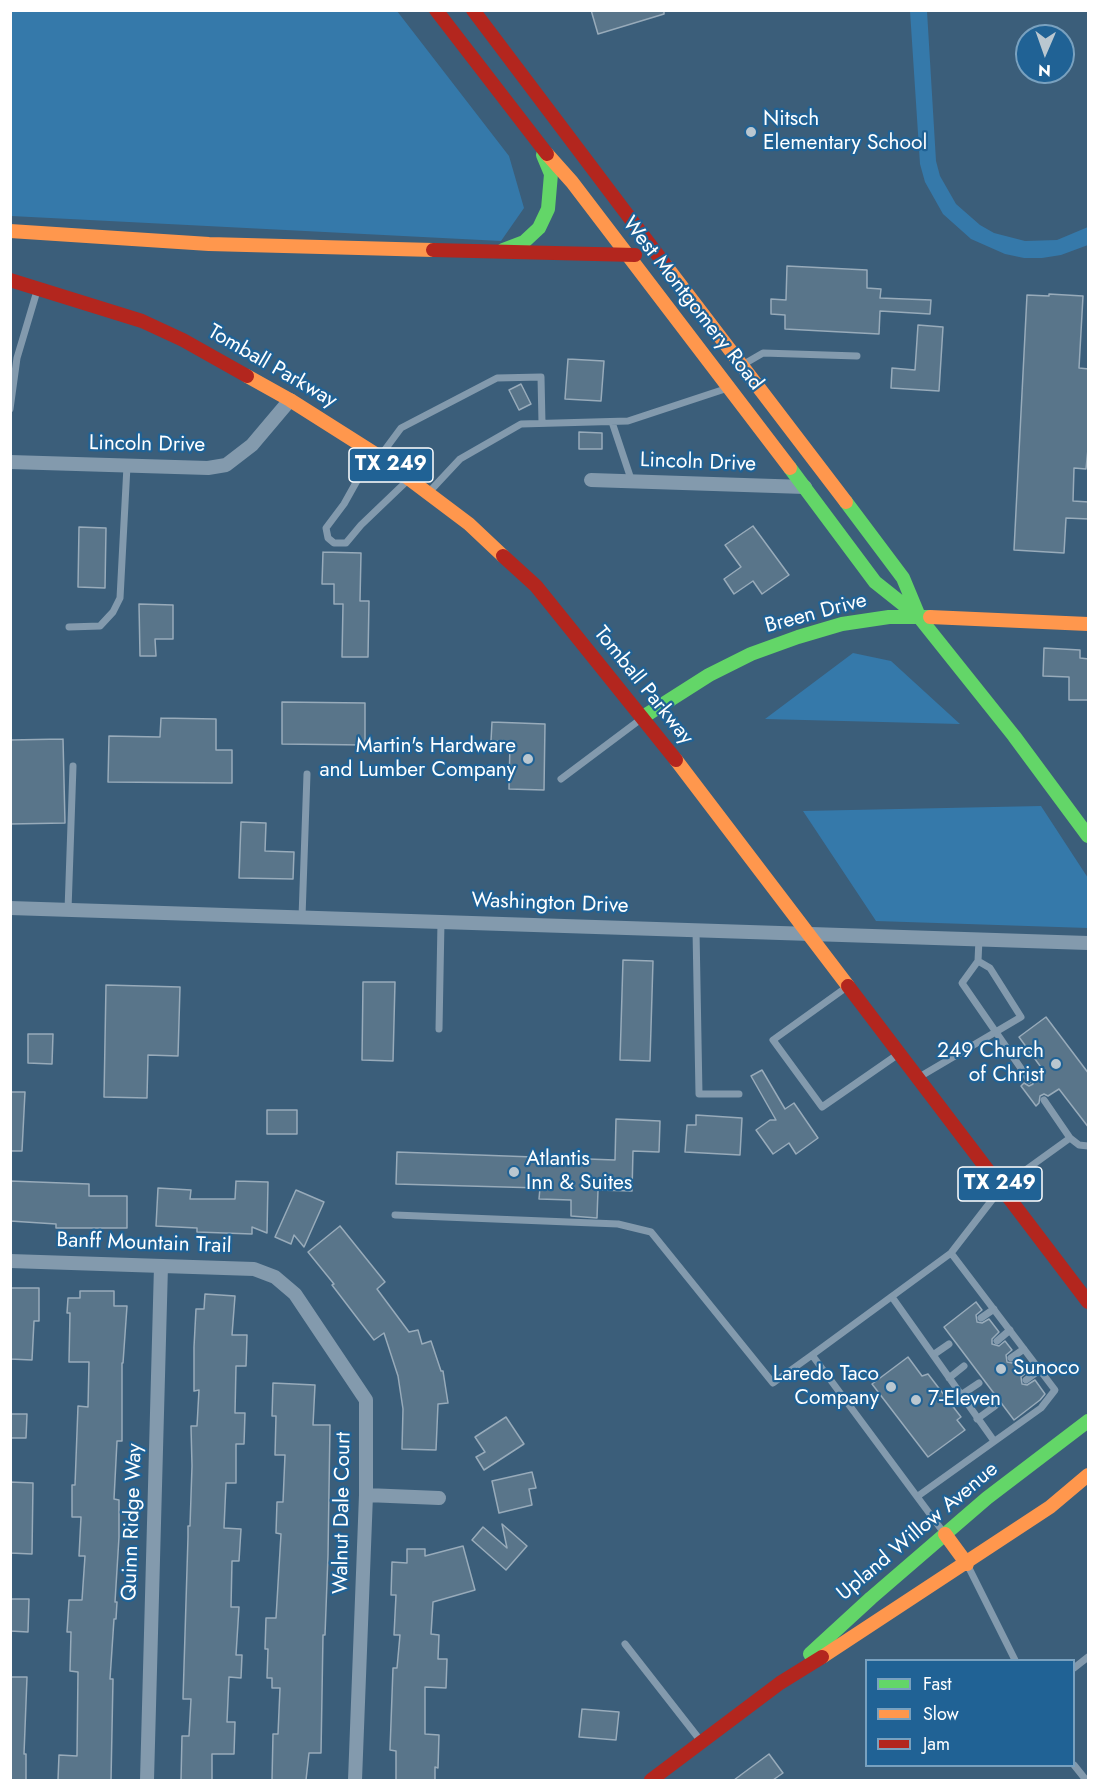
<!DOCTYPE html>
<html>
<head>
<meta charset="utf-8">
<style>
	body { margin:0 }
	#map { position:relative; width:1099px; height:1791px; overflow:hidden; background:#3b5e7a; font-family:Jost,sans-serif }
	canvas { display:block }
	.frame { position:absolute; inset:0; border:12px solid #fff; pointer-events:none }
	.legend { position:absolute; left:865px; top:1659px; width:210px; height:108px; box-sizing:border-box; background:#206295; border:2px solid #79a1bf; margin:0; padding:8px 10px; list-style:none; font-size:18px; color:#fff }
	.legend li { display:flex; align-items:center; gap:12px; height:30px }
	.legend b { width:30px; border:2px solid #79a1bf }
	.north { position:absolute; left:1015px; top:24px; width:60px; height:60px; box-sizing:border-box; background:#206295; border:2px solid #79a1bf; border-radius:50%; rotate:182deg; font-size:16px; font-weight:700; line-height:24px; text-align:center; color:#fff }
	.north::after { content:''; display:block; margin:auto; width:21px; height:27px; background:#bac7d0; clip-path:polygon(50% 0,100% 100%,50% 72%,0 100%) }
</style>
</head>
<body>
<div id="map">
<canvas width="1099" height="1791"></canvas>
<div class="frame"></div>
<ul class="legend">
<li><b style="height:8px;background:#63d668"></b>Fast</li>
<li><b style="height:8px;background:#ff974d"></b>Slow</li>
<li><b style="height:8px;background:#b3261e"></b>Jam</li>
</ul>
<div class="north">N</div>
</div>
<script>
const c = document.querySelector('canvas').getContext('2d');
c.lineJoin = 'round';
function paint(path, color) {
  c.fillStyle = color;
  c.fill(path, 'evenodd');
}
function poly(rows) {
  const path = new Path2D();
  for (const r of rows) {
    path.moveTo(r[0], r[1]);
    for (let i = 2; i < r.length; i += 2) path.lineTo(r[i], r[i + 1]);
  }
  return path;
}
function strokePath(path, color, width, dash) {
  c.strokeStyle = color;
  c.lineWidth = width;
  c.lineCap = dash ? 'butt' : 'round';
  c.setLineDash(dash || []);
  c.stroke(path);
}
function drawText(font, color, halo, rows, align = 'center') {
  c.font = font + ' Jost,sans-serif';
  c.lineWidth = 4.5;
  c.setLineDash([]);
  c.textBaseline = 'middle';
  c.strokeStyle = halo;
  c.fillStyle = color;
  for (const [text, x, y, turn = 0] of rows) {
    c.save();
    c.translate(x, y);
    c.rotate((+turn || 0) * Math.PI / 180);
    c.textAlign = isNaN(turn) ? turn : align;
    if (halo) c.strokeText(text, 0, 0);
    c.fillText(text, 0, 0);
    c.restore();
  }
}
const green = poly([
	[10,11,397,11,509,156,524,208,501,241,11,216],
	[910,11,927,11,936,161,940,176,956,204,980,225,994,233,1025,241,1057,240,1088,227,1088,245,1061,255,1042,258,1024,258,1005,254,971,239,943,214,925,182,920,164],
	[853,653,891,661,960,724,765,719],
	[1041,806,1088,878,1088,928,876,921,803,811]
]);
const building = poly([
	[591,10,664,10,664,14,598,34,591,10],
	[787,266,867,270,867,288,881,289,880,298,931,300,930,314,880,311,879,334,785,329,785,315,771,314,771,299,786,300,787,266],
	[1049,294,1083,296,1079,368,1089,369,1089,439,1086,469,1074,468,1073,501,1089,502,1089,519,1066,518,1064,553,1014,550,1027,295,1049,296,1049,294],
	[918,325,943,327,939,391,891,388,892,368,915,370,918,325],
	[568,359,604,361,601,401,565,399,568,359],
	[521,384,531,404,519,410,509,390,521,384],
	[579,432,602,433,602,449,579,449,579,432],
	[753,526,789,575,762,594,753,581,734,594,724,579,741,567,725,545,753,526],
	[79,527,106,528,105,588,78,587,79,527],
	[323,552,361,553,360,601,369,601,368,657,342,657,343,604,334,604,334,584,322,584,323,552],
	[139,604,173,605,173,639,155,639,156,656,140,656,139,604],
	[1044,648,1080,650,1080,658,1089,659,1089,700,1069,700,1069,677,1043,676,1044,648],
	[282,702,365,703,365,745,282,744,282,702],
	[161,718,216,719,216,750,232,750,232,783,108,782,109,736,160,737,161,718],
	[492,722,545,724,544,790,509,789,510,742,491,741,492,722],
	[63,739,65,823,10,824,10,740,63,739],
	[241,822,266,823,265,851,294,852,293,879,239,878,241,822],
	[623,960,653,961,650,1061,620,1060,623,960],
	[363,982,395,982,393,1061,362,1060,363,982],
	[106,985,180,987,178,1056,148,1055,147,1098,104,1097,106,985],
	[1046,1017,1089,1074,1089,1128,1059,1089,1048,1096,1044,1094,1040,1096,1039,1103,1036,1106,1021,1086,1024,1083,1029,1086,1033,1084,1034,1077,1043,1070,1019,1037,1046,1017],
	[28,1034,53,1034,52,1064,28,1063,28,1034],
	[762,1070,785,1109,794,1103,818,1138,796,1154,789,1143,773,1154,756,1130,770,1120,776,1120,751,1076,762,1070],
	[10,1092,25,1092,22,1151,10,1151,10,1092],
	[267,1110,297,1110,297,1134,267,1134,267,1110],
	[696,1115,742,1118,740,1155,685,1152,687,1125,696,1125,696,1115],
	[616,1119,660,1121,659,1152,633,1151,632,1191,598,1190,597,1218,571,1216,571,1200,539,1199,540,1188,396,1184,397,1152,615,1160,616,1119],
	[10,1181,89,1184,89,1196,127,1196,127,1228,56,1228,56,1224,10,1221,10,1181],
	[236,1181,268,1182,267,1233,252,1227,252,1234,197,1232,197,1228,156,1226,158,1188,191,1190,190,1199,235,1199,236,1181],
	[296,1190,324,1202,304,1247,294,1235,291,1244,275,1237,296,1190],
	[340,1226,385,1282,377,1289,409,1332,418,1330,422,1344,431,1341,441,1371,443,1371,448,1403,438,1404,436,1450,402,1449,403,1409,398,1376,384,1333,374,1340,332,1285,334,1284,308,1252,340,1226],
	[10,1288,39,1288,39,1321,34,1321,32,1360,10,1359,10,1288],
	[80,1291,114,1291,114,1306,127,1306,123,1363,122,1363,122,1441,117,1441,114,1499,119,1500,119,1537,115,1602,117,1602,116,1619,114,1619,110,1679,113,1679,111,1780,58,1780,59,1755,77,1756,78,1672,70,1671,71,1632,67,1632,69,1600,82,1600,85,1556,79,1556,81,1517,72,1517,72,1485,75,1485,78,1406,88,1407,89,1362,69,1362,70,1313,67,1313,68,1298,80,1298,80,1291],
	[205,1294,235,1296,232,1335,247,1335,246,1366,236,1366,235,1413,245,1413,244,1444,236,1444,236,1483,226,1483,224,1528,241,1529,239,1561,232,1561,231,1607,239,1607,236,1655,242,1655,241,1678,229,1677,227,1722,235,1722,234,1754,212,1754,212,1780,181,1780,182,1736,189,1736,191,1699,183,1699,188,1537,188,1526,190,1526,192,1466,191,1426,197,1426,199,1390,194,1391,194,1347,196,1309,204,1309,205,1294],
	[976,1302,982,1310,976,1315,977,1322,982,1323,989,1319,999,1332,992,1339,992,1344,999,1346,1005,1341,1012,1350,1006,1355,1007,1362,1012,1363,1019,1359,1028,1371,1021,1377,1022,1384,1027,1385,1035,1380,1045,1394,1040,1400,1014,1420,944,1327,976,1302],
	[908,1357,922,1376,928,1374,961,1417,957,1420,965,1430,928,1457,872,1384,908,1357],
	[273,1383,315,1385,313,1425,330,1425,328,1555,325,1635,323,1635,321,1753,309,1753,306,1780,272,1780,273,1734,278,1734,280,1688,272,1688,272,1678,267,1678,268,1649,265,1649,266,1618,276,1618,281,1534,276,1533,277,1502,283,1502,285,1455,275,1455,276,1416,272,1416,273,1383],
	[10,1414,27,1414,26,1438,10,1438,10,1414],
	[506,1417,524,1444,484,1470,476,1457,485,1452,475,1437,506,1417],
	[532,1472,536,1488,529,1489,532,1505,499,1513,492,1481,532,1472],
	[10,1482,33,1483,32,1554,10,1553,10,1482],
	[502,1524,527,1546,506,1570,472,1540,483,1527,507,1548,502,1524],
	[463,1546,475,1590,433,1602,431,1634,439,1635,438,1659,447,1659,446,1688,425,1687,425,1734,439,1735,438,1768,435,1767,435,1780,396,1780,396,1751,390,1750,393,1668,397,1668,400,1635,394,1635,396,1595,391,1595,392,1562,407,1563,407,1549,425,1549,425,1556,463,1546],
	[10,1599,29,1599,28,1632,10,1631,10,1599],
	[10,1677,27,1677,24,1754,26,1754,26,1780,10,1780,10,1677],
	[582,1709,619,1712,616,1740,579,1737,582,1709],
	[769,1754,783,1773,773,1780,734,1780,769,1754]
]);
const lane = poly([
	[744,364,763,353,857,356],
	[10,409,17,358,37,291],
	[612,422,632,482],
	[372,454,344,504,326,528,328,538,334,543,346,543,361,525,408,480],
	[381,455,401,428,497,378,541,377,542,423],
	[431,490,460,459,521,424,628,421,728,388],
	[69,627,100,626,113,612,120,598,127,466],
	[561,779,641,719],
	[68,910,73,766],
	[302,917,307,774],
	[696,930,699,1094,739,1094],
	[978,961,962,983,1029,1080],
	[844,989,773,1040,822,1107,897,1055],
	[439,1029,441,922],
	[921,1076,1021,1017,990,968,978,961,979,939],
	[1044,1100,1070,1138,1079,1145,1088,1146],
	[395,1215,618,1224,651,1232,773,1383,812,1355],
	[892,1297,994,1441],
	[981,1318,994,1309],
	[997,1341,1010,1330],
	[933,1355,949,1344],
	[1011,1358,1024,1349],
	[949,1378,964,1366],
	[1026,1380,1040,1370],
	[961,1395,979,1383],
	[977,1419,995,1406],
	[918,1496,1041,1408,1055,1390,951,1253],
	[944,1533,812,1355,951,1253,1002,1187,1070,1138],
	[968,1566,1015,1660],
	[625,1644,700,1740],
	[1074,1668,1088,1657],
	[1074,1765,1086,1780]
]);
const street = poly([
	[10,462,208,468,226,465,252,445,290,400],
	[591,480,805,487],
	[10,908,1088,943],
	[10,1261,254,1269,275,1277,295,1294,366,1400,366,1495,355,1780],
	[366,1495,439,1498],
	[147,1780,161,1266]
]);
const fast = poly([
	[503,250,524,242,539,228,548,209,551,174,543,155],
	[790,468,875,582,919,617,1014,736,1088,836],
	[846,502,903,578,918,614],
	[643,717,709,675,751,654,798,637,842,624,889,617,930,617],
	[810,1654,871,1598,987,1498,1088,1421]
]);
const slow = poly([
	[547,154,572,182,790,468],
	[10,231,209,244,433,250],
	[666,266,846,502],
	[247,376,290,400,380,457,469,524,503,556],
	[930,617,1088,624],
	[676,760,848,986],
	[945,1534,967,1564],
	[822,1657,1050,1507,1088,1475]
]);
const jam = poly([
	[436,10,547,154],
	[473,10,666,266],
	[433,250,635,255],
	[10,280,142,321,183,340,247,376],
	[503,556,536,586,676,760],
	[848,986,1088,1302],
	[651,1780,780,1683,822,1657]
]);
const markers = [
	[751,132,6,"#bac7d0"],
	[528,759,6,"#bac7d0"],
	[1056,1064,6,"#bac7d0"],
	[514,1172,6,"#bac7d0"],
	[1001,1369,6,"#bac7d0"],
	[891,1387,6,"#bac7d0"],
	[916,1400,6,"#bac7d0"]
];
const shields = [
	[391,465,84],
	[1000,1184,84]
];
const shieldNames = [
	["TX 249",391,465],
	["TX 249",1000,1184]
];
const poiNames = [
	["Nitsch",763,120],
	["Elementary School",763,144],
	["Martin's Hardware",516,747,"right"],
	["and Lumber Company",516,771,"right"],
	["249 Church",1044,1052,"right"],
	["of Christ",1044,1076,"right"],
	["Atlantis",526,1160],
	["Inn & Suites",526,1184],
	["Sunoco",1013,1369],
	["Laredo Taco",879,1375,"right"],
	["Company",879,1399,"right"],
	["7-Eleven",928,1400]
];
const streetNames = [
	["West Montgomery Road",692,304,52],
	["Tomball Parkway",272,367,30],
	["Lincoln Drive",147,445,1],
	["Lincoln Drive",698,463,2],
	["Breen Drive",816,614,-15],
	["Tomball Parkway",643,686,51],
	["Washington Drive",550,904,2],
	["Banff Mountain Trail",144,1244,2],
	["Walnut Dale Court",343,1513,-89],
	["Quinn Ridge Way",133,1522,-88],
	["Upland Willow Avenue",918,1532,-40]
];
paint(green, '#3579aa');
paint(building, '#59758a');
strokePath(building, '#98abba', 1.5);
strokePath(lane, '#839aad', 7);
strokePath(street, '#839aad', 14);
strokePath(fast, '#63d668', 14);
strokePath(slow, '#ff974d', 14);
strokePath(jam, '#b3261e', 14);
for (const [x, y, r, color] of markers) {
  const dot = new Path2D();
  dot.arc(x, y, r, 0, 2 * Math.PI);
  c.fillStyle = color;
  c.fill(dot);
  strokePath(dot, '#206295', 2);
}
for (const [x, y, w] of shields) {
  const box = new Path2D();
  box.roundRect(x - w / 2, y - 17, w, 34, 4.5);
  c.fillStyle = '#206295';
  c.fill(box);
  strokePath(box, '#fff', 1.5);
}
drawText('bold 20px', '#fff', null, shieldNames);
drawText('21px', '#fff', '#206295', poiNames, 'left');
drawText('21px', '#fff', '#206295', streetNames);
</script>
</body>
</html>
